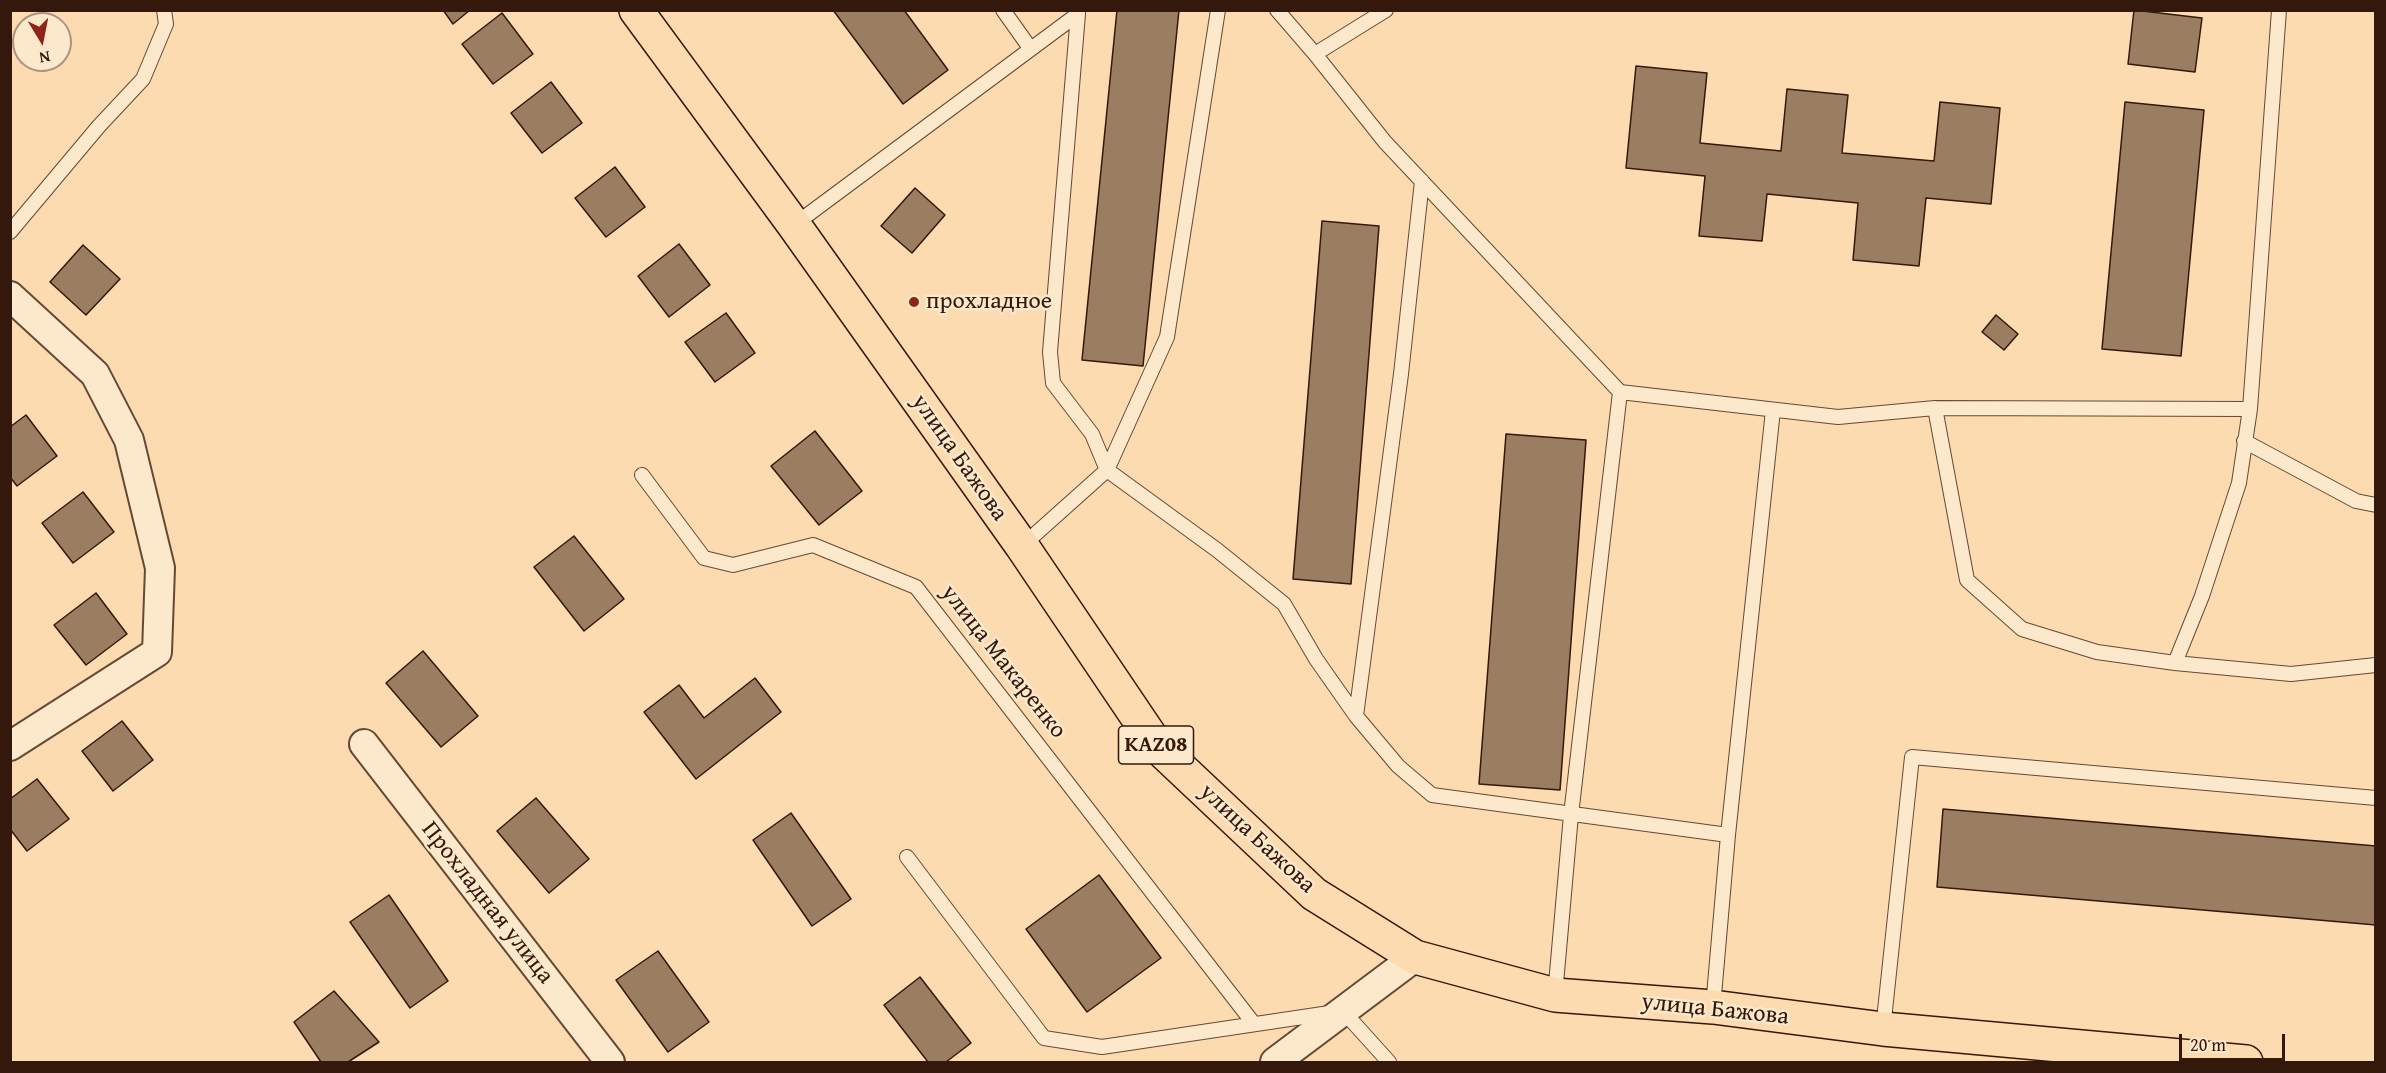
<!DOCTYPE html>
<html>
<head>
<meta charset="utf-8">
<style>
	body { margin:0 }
	#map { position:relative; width:2386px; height:1073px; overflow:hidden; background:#fbdbaf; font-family:"Gentium Book Plus",serif }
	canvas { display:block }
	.frame { position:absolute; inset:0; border:12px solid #34180c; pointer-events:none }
	.north { position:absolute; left:12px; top:12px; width:60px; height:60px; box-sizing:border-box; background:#fce8cb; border:2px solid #ac957f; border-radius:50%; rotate:170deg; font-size:16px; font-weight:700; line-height:24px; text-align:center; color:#34180c }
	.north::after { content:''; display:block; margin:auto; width:21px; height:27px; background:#8f2418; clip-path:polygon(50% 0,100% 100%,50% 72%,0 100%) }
	.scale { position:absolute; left:2179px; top:1034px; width:106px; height:27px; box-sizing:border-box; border:3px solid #34180c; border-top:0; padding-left:8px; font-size:18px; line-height:21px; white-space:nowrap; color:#34180c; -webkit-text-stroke:4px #fce8cb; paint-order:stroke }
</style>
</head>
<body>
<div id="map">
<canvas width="2386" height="1073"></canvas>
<div class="frame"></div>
<div class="north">N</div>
<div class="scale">20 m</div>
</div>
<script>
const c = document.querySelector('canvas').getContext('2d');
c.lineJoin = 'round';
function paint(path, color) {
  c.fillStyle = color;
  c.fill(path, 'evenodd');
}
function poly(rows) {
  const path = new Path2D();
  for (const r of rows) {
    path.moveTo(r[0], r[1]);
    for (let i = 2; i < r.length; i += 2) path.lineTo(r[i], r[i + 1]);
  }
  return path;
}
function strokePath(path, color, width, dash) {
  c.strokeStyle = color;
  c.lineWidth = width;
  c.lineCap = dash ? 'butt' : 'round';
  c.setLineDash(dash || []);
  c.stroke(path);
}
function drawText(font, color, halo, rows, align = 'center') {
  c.font = font + ' "Gentium Book Plus",serif';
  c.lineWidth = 5;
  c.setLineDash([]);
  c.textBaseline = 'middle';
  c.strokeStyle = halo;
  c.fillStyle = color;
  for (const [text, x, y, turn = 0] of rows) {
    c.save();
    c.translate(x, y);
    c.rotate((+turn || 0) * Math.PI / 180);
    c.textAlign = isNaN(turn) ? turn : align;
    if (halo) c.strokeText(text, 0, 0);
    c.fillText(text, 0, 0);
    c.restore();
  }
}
const building = poly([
	[443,10,470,10,453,24,443,10],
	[833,10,904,10,948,70,903,104,833,10],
	[1117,10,1179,10,1143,366,1082,360,1117,10],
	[2134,10,2202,18,2195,72,2128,64,2134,10],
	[502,13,533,54,493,84,462,44,502,13],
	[1636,66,1707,73,1700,143,1781,151,1787,89,1848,95,1842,153,1934,161,1940,102,2000,108,1991,204,1926,198,1919,266,1853,260,1858,203,1767,194,1762,241,1699,236,1705,176,1626,168,1636,66],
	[551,82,582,123,542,153,511,113,551,82],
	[2125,102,2204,110,2181,356,2102,349,2125,102],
	[615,167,645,207,606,237,575,198,615,167],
	[915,188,945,215,912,253,881,226,915,188],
	[1322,221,1379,226,1351,584,1293,579,1322,221],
	[679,244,710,285,669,317,638,276,679,244],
	[83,245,120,279,86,315,50,282,83,245],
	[726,313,755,353,715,382,685,342,726,313],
	[1996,315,2018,334,2004,350,1982,332,1996,315],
	[26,415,57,456,17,486,10,477,10,427,26,415],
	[815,431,862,491,819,525,771,466,815,431],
	[1506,434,1586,440,1560,790,1479,784,1506,434],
	[83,492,114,532,73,563,42,523,83,492],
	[574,536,624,599,584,631,534,567,574,536],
	[96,593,127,634,86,665,54,625,96,593],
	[423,651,478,716,441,747,386,683,423,651],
	[755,678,781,712,696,779,644,712,679,685,704,718,755,678],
	[122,721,153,760,113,791,82,751,122,721],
	[37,779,69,819,27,851,10,829,10,799,37,779],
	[536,798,589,859,549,893,497,831,536,798],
	[1943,809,2376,846,2376,925,1937,887,1943,809],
	[791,813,851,899,812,926,753,840,791,813],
	[1099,875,1161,958,1087,1012,1026,929,1099,875],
	[389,895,448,981,410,1008,350,922,389,895],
	[658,951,709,1022,668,1052,616,980,658,951],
	[920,977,971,1043,946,1062,928,1062,884,1005,920,977],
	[334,991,379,1042,348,1062,321,1062,294,1022,334,991]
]);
const lane = poly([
	[1003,10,1030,48],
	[1277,10,1315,54,1385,142,1620,392,1838,417,1935,408,2250,409],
	[1078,14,1050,352,1053,383,1092,434,1107,470,1217,550,1284,604,1316,659,1356,716,1401,374,1422,181],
	[1315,54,1386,10],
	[794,225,1078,14,1078,10],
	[10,232,99,126,143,79,166,24,164,10],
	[1935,408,1967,580,2022,629,2097,652,2175,663,2202,596,2239,483,2250,409,2279,10],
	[2244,441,2356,501,2376,505],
	[642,475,704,558,733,565,813,545,916,587,1254,1024],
	[1022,546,1107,470,1167,337,1218,10],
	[2175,663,2291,674,2376,665],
	[1356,716,1398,766,1432,795,1728,835],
	[907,857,1044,1038,1102,1047,1343,1011,1389,1062],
	[1555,995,1571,815,1620,392],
	[1713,1007,1728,835,1773,410],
	[1883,1029,1912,757,2376,798]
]);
const street = poly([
	[10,296,95,374,129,440,160,568,157,652,10,746],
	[364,744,610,1062],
	[1275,1062,1415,957]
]);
const highway = poly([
	[636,10,794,225,1022,546,1157,746,1314,894,1415,957,1555,995,1713,1007,1883,1029,2246,1062]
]);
const markers = [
	[914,302,6,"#8f2418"]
];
const shields = [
	[1156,745,75]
];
const shieldNames = [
	["KAZ08",1156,745]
];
const poiNames = [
	["прохладное",926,302]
];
const streetNames = [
	["улица Бажова",959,458,55],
	["улица Макаренко",1003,662,52],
	["улица Бажова",1257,839,43],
	["Прохладная улица",487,903,52],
	["улица Бажова",1715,1010,6]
];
paint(building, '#9b7d61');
strokePath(building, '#34180c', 1.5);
strokePath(lane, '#664935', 16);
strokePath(street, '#664935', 32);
strokePath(highway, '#34180c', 36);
strokePath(lane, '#fce8cb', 14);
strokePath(street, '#fce8cb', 28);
strokePath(highway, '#fbdbaf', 33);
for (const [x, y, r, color] of markers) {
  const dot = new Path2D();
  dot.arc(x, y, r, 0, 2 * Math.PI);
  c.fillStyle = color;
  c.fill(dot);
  strokePath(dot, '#fce8cb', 2);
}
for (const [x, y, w] of shields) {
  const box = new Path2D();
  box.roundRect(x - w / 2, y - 19, w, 38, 4.5);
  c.fillStyle = '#fce8cb';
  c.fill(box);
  strokePath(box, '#34180c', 1.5);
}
drawText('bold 22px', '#34180c', null, shieldNames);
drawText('24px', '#34180c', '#fce8cb', poiNames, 'left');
drawText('24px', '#34180c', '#fce8cb', streetNames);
</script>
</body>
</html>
